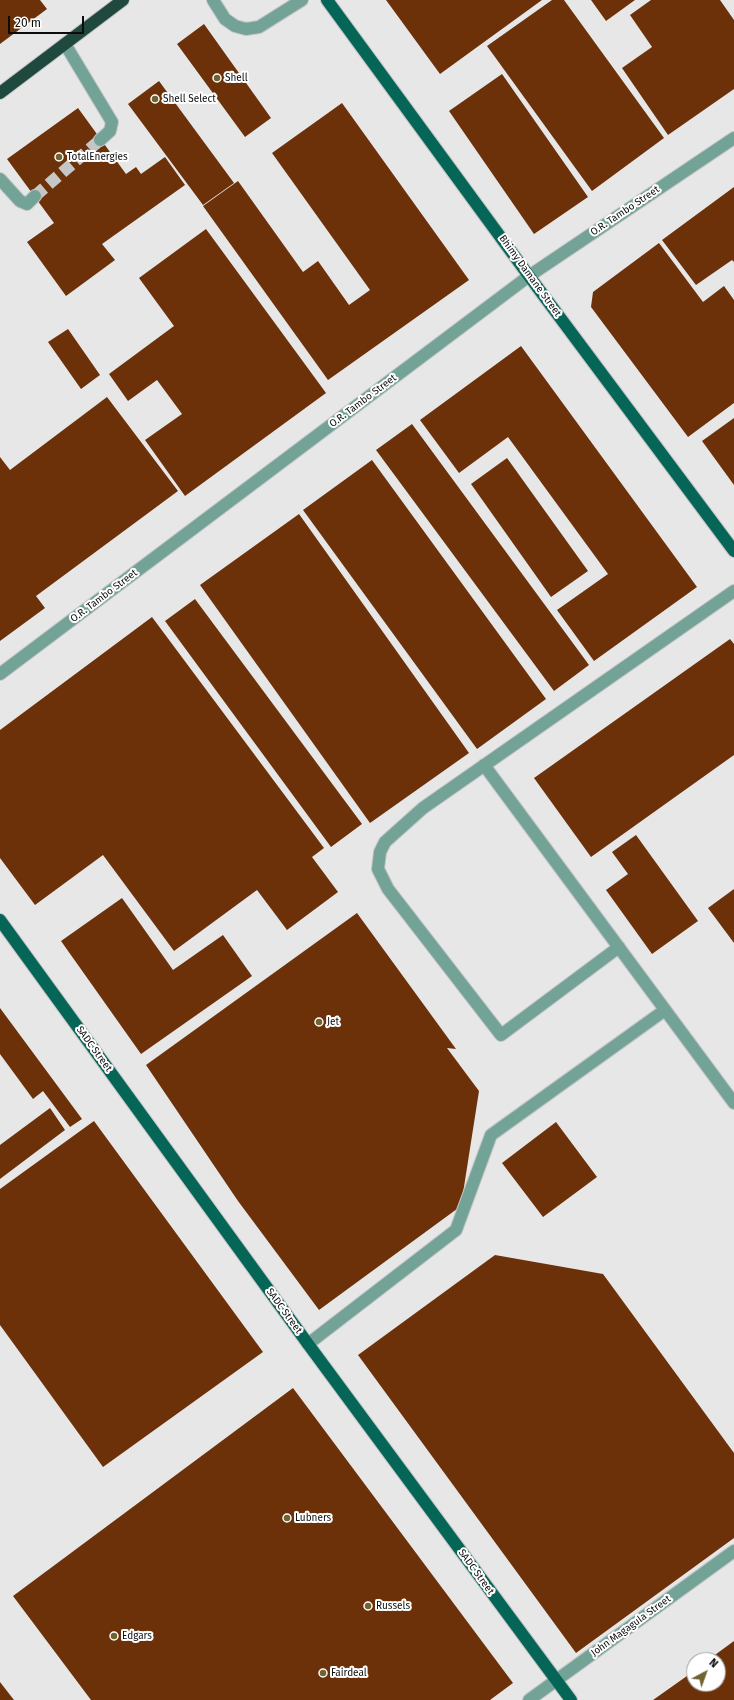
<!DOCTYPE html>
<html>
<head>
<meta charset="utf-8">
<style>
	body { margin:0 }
	#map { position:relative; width:734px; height:1700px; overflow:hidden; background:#e7e7e8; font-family:"Fira Sans",sans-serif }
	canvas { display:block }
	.north { position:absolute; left:686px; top:1652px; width:40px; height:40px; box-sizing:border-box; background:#fff; border:1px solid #9e9e9e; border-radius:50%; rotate:41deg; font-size:11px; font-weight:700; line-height:16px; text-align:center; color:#0c0c0c }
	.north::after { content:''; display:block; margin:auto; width:14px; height:18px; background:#6f6330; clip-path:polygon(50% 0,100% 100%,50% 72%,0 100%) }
	.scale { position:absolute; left:8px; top:16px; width:76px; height:18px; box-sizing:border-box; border:2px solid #0c0c0c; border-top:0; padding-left:5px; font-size:12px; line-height:14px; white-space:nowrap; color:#0c0c0c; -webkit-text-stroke:3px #fff; paint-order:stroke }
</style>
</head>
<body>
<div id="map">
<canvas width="734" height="1700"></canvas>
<div class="north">N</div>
<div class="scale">20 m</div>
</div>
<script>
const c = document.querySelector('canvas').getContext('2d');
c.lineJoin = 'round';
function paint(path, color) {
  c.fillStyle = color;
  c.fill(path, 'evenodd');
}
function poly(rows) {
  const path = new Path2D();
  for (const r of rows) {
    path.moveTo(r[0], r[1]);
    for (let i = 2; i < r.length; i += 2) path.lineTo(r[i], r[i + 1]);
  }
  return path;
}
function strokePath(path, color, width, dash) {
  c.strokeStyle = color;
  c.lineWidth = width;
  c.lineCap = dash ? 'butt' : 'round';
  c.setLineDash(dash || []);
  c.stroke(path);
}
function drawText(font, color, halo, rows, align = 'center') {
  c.font = font + ' "Fira Sans",sans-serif';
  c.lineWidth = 4;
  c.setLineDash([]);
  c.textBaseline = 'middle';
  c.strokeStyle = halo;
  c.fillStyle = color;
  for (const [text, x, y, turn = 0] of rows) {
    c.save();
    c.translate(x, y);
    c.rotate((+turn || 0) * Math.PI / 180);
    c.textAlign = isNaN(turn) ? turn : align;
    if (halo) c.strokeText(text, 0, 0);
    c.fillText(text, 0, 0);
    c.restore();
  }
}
const building = poly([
	[0,0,40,0,47,9,0,44],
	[386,0,542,0,440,74],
	[552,0,564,0,664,138,592,191,487,46],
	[591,0,635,0,606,21],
	[651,0,720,0,734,20,734,89,668,135,622,68,652,47,630,15],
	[204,24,271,118,245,137,177,44],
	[502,74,588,197,534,234,449,111],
	[159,81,234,183,203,205,128,104],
	[342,103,469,280,328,380,203,206,238,181,303,272,318,261,349,305,370,290,272,153],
	[78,108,126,174,136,167,141,174,165,157,185,185,102,244,115,260,66,296,27,242,54,223,7,159],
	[734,187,734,262,732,260,696,285,662,240],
	[206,229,326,393,185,496,145,440,182,414,157,380,128,401,109,374,174,326,139,278],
	[659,243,703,302,724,286,734,300,734,403,688,437,591,307,593,292],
	[68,329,100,375,81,389,48,342],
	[521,346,697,587,594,661,557,610,608,574,508,437,459,473,420,420],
	[107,397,178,491,36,596,45,608,0,641,0,457,10,470],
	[734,418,734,485,702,441],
	[412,424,589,665,554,691,376,450],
	[507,458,588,571,551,597,471,484],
	[372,460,546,699,477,749,303,510],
	[299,514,469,753,370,823,200,585],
	[195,599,362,824,331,847,165,621],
	[152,617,324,848,312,857,338,892,287,930,257,890,174,951,103,855,35,905,0,858,0,730],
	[730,639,734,644,734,755,591,857,534,778],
	[636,835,698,921,652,954,606,890,628,874,612,852],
	[734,889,734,943,708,908],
	[122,898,173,970,223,935,252,976,141,1054,61,941],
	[357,913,456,1049,447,1048,479,1091,461,1206,319,1310,238,1201,146,1065],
	[0,1008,82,1119,70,1127,43,1091,33,1099,0,1054],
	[50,1108,65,1130,0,1179,0,1145],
	[94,1121,263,1352,103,1467,0,1325,0,1189],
	[556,1122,597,1177,543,1217,502,1163],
	[495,1255,603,1274,734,1453,734,1538,576,1653,358,1355],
	[293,1388,513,1683,490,1700,91,1700,13,1596],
	[734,1641,734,1700,653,1700,694,1671,694,1684,718,1684,718,1660,708,1660],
	[0,1682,14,1700,0,1700]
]);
const minorTunnel = poly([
	[35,196,100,140]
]);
const minor = poly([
	[213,0,225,19,235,26,246,29,259,27,302,0],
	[65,44,112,122,110,131,100,140],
	[0,179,20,201,27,204,35,196],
	[0,674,529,276,734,138],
	[484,765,734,1103],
	[619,947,501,1035,388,889,378,869,380,852,385,842,423,808,734,591],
	[308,1344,456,1230,491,1135,665,1010],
	[529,1700,734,1551]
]);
const major = poly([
	[327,0,529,276,734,551],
	[0,920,308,1344,571,1700]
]);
const highway = poly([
	[0,93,123,0]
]);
const markers = [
	[217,78,4,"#6f6330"],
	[155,99,4,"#6f6330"],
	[59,157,4,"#6f6330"],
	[319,1022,4,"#6f6330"],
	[287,1518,4,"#6f6330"],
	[368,1606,4,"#6f6330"],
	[114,1636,4,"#6f6330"],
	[323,1673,4,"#6f6330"]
];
const poiNames = [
	["Shell",225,78],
	["Shell Select",163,99],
	["TotalEnergies",67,157],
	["Jet",327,1022],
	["Lubners",295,1518],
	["Russels",376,1606],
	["Edgars",122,1636],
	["Fairdeal",331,1673]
];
const streetNames = [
	["O.R. Tambo Street",625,211,-34],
	["Bhimy Damane Street",530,276,54],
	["O.R. Tambo Street",363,401,-37],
	["O.R. Tambo Street",104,596,-37],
	["SADC Street",94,1049,54],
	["SADC Street",284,1311,54],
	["SADC Street",476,1572,54],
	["John Magagula Street",631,1626,-36]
];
paint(building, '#6c3109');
strokePath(minorTunnel, '#c6c6c7', 12, [12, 6]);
strokePath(minor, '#c4c4c5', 14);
strokePath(major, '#c4c4c5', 14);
strokePath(highway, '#c4c4c5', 14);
strokePath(minor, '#73a397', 12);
strokePath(major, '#056556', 12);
strokePath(highway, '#1f483f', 12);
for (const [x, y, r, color] of markers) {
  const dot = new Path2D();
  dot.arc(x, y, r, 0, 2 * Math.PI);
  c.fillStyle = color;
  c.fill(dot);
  strokePath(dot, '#fff', 1.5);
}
drawText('10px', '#0c0c0c', '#fff', poiNames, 'left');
drawText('10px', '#0c0c0c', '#fff', streetNames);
</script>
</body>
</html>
